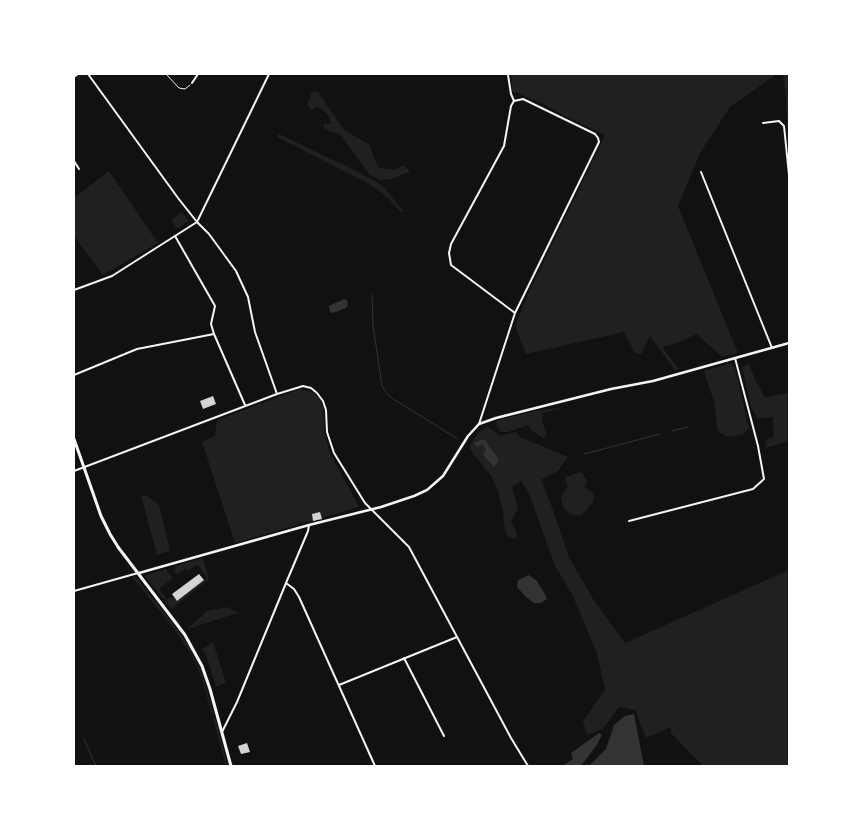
<!DOCTYPE html>
<html>
<head>
<meta charset="utf-8">
<style>
	body { margin:0 }
	#map { position:relative; width:863px; height:840px; overflow:hidden; background:#111; font-family:Inter,sans-serif }
	canvas { display:block }
	.frame { position:absolute; inset:0; border:75px solid #fff; pointer-events:none }
</style>
</head>
<body>
<div id="map">
<canvas width="863" height="840"></canvas>
<div class="frame"></div>
</div>
<script>
const c = document.querySelector('canvas').getContext('2d');
c.lineJoin = 'round';
function paint(path, color) {
  c.fillStyle = color;
  c.fill(path, 'evenodd');
}
function poly(rows) {
  const path = new Path2D();
  for (const r of rows) {
    path.moveTo(r[0], r[1]);
    for (let i = 2; i < r.length; i += 2) path.lineTo(r[i], r[i + 1]);
  }
  return path;
}
function strokePath(path, color, width, dash) {
  c.strokeStyle = color;
  c.lineWidth = width;
  c.lineCap = dash ? 'butt' : 'round';
  c.setLineDash(dash || []);
  c.stroke(path);
}
const green = poly([
	[511,74,777,74,730,107,700,153,678,206,738,353,722,357,697,334,674,344,662,347,679,369,675,370,650,336,641,354,635,353,624,332,526,354,515,326,528,294,605,135,565,116,546,105,512,91],
	[783,74,789,74,789,175,786,99],
	[312,92,318,92,344,130,370,145,374,158,379,168,394,170,404,165,410,172,391,179,380,180,369,174,341,135,324,129,324,124,331,124,329,117,321,108,315,107,312,111,307,105],
	[279,134,354,170,382,185,403,211,402,213,385,195,369,184,277,137],
	[109,171,158,243,103,275,74,236,74,198],
	[182,212,189,221,177,229,171,220],
	[731,363,735,368,749,429,742,435,727,437,718,431,714,402,704,371],
	[749,364,756,382,765,397,789,393,789,441,765,448,767,439,774,437,773,417,757,418,751,407,742,367],
	[300,389,313,392,319,398,323,406,325,435,329,451,359,507,235,543,202,442,215,436,217,420],
	[565,407,543,413,542,422,547,433,544,439,531,430,528,425,508,432,501,432,497,428,496,421,530,412],
	[487,426,500,436,516,432,520,437,568,457,558,471,541,480,552,507,569,557,593,599,625,643,789,570,789,766,703,766,671,733,671,727,646,738,635,710,619,707,603,729,587,735,583,721,605,690,597,653,572,594,555,566,530,496,521,481,512,487,518,508,511,521,517,534,516,539,509,537,505,532,503,512,498,491,491,476,469,448,476,435],
	[581,472,588,481,584,487,594,493,593,502,581,516,570,514,563,507,561,497,568,486,565,477],
	[141,495,147,496,159,505,170,551,157,555],
	[203,558,209,579,171,609,165,601,170,597,172,599,174,597,177,601,207,578,198,566,195,566,188,571,186,568,177,575,174,571,175,566],
	[165,569,173,578,159,589,166,598,164,600,145,576],
	[135,576,178,630,189,647,202,674,214,715,212,716,202,678,191,654,172,626,132,577],
	[227,607,238,613,187,629,207,611],
	[213,642,226,683,216,687,206,654,202,649],
	[213,718,215,718,228,766,226,766]
]);
const water = poly([
	[344,299,347,300,348,305,346,308,333,313,330,312,329,306],
	[484,439,499,460,494,467,483,455,486,449,482,444,478,447,473,443],
	[529,575,537,581,545,594,547,599,541,603,534,603,526,597,517,587,518,580],
	[634,714,644,766,589,766,606,749,614,725,625,716],
	[599,733,602,735,596,746,581,766,562,766,573,759,571,753]
]);
const stream = poly([
	[372,295,373,325,382,386,390,397,458,439],
	[672,431,688,427],
	[584,454,660,434],
	[84,739,96,766]
]);
const building = poly([
	[213,396,216,404,203,409,200,401],
	[320,512,322,519,313,521,312,514],
	[199,574,204,580,177,601,172,594],
	[247,743,250,752,241,754,238,746]
]);
const path = poly([
	[166,74,179,88,185,89,190,85]
]);
const minor = poly([
	[88,74,178,198,197,222,209,234,236,271,248,297,255,332,277,394],
	[508,75,511,94,514,101],
	[74,77,78,74],
	[192,83,198,74],
	[763,123,779,121,784,126,789,175],
	[74,161,79,169],
	[701,172,772,348],
	[175,236,215,306,211,324,214,334,245,405],
	[74,290,112,276,197,222,269,74],
	[74,375,137,349,214,334],
	[479,424,515,313,599,142,598,138,595,134,523,99,514,101,511,106,504,146,451,244,449,253,451,265,515,313],
	[74,471,277,394,303,386,311,388,317,393,323,401,326,410,327,432,334,453,365,503,409,547,511,738,528,766],
	[629,521,753,489,764,479,758,446,735,358],
	[286,583,294,589,299,597,375,766],
	[74,591,138,573],
	[404,658,444,736],
	[339,685,457,637],
	[222,732,237,702,286,583,308,531,309,525]
]);
const tertiary = poly([
	[139,573,309,525,381,507,414,496,427,490,443,476,468,436,479,424,496,418,611,389,653,381,789,343]
]);
const secondary = poly([
	[74,439,101,516,110,534,118,547,185,635,202,666,210,689,231,766]
]);
paint(green, '#202020');
paint(water, '#333');
strokePath(stream, '#333', 1);
paint(building, '#d3d3d3');
strokePath(path, '#f5f5f5', 1);
strokePath(minor, '#f5f5f5', 2);
strokePath(tertiary, '#f5f5f5', 2.5);
strokePath(secondary, '#f5f5f5', 3);
</script>
</body>
</html>
